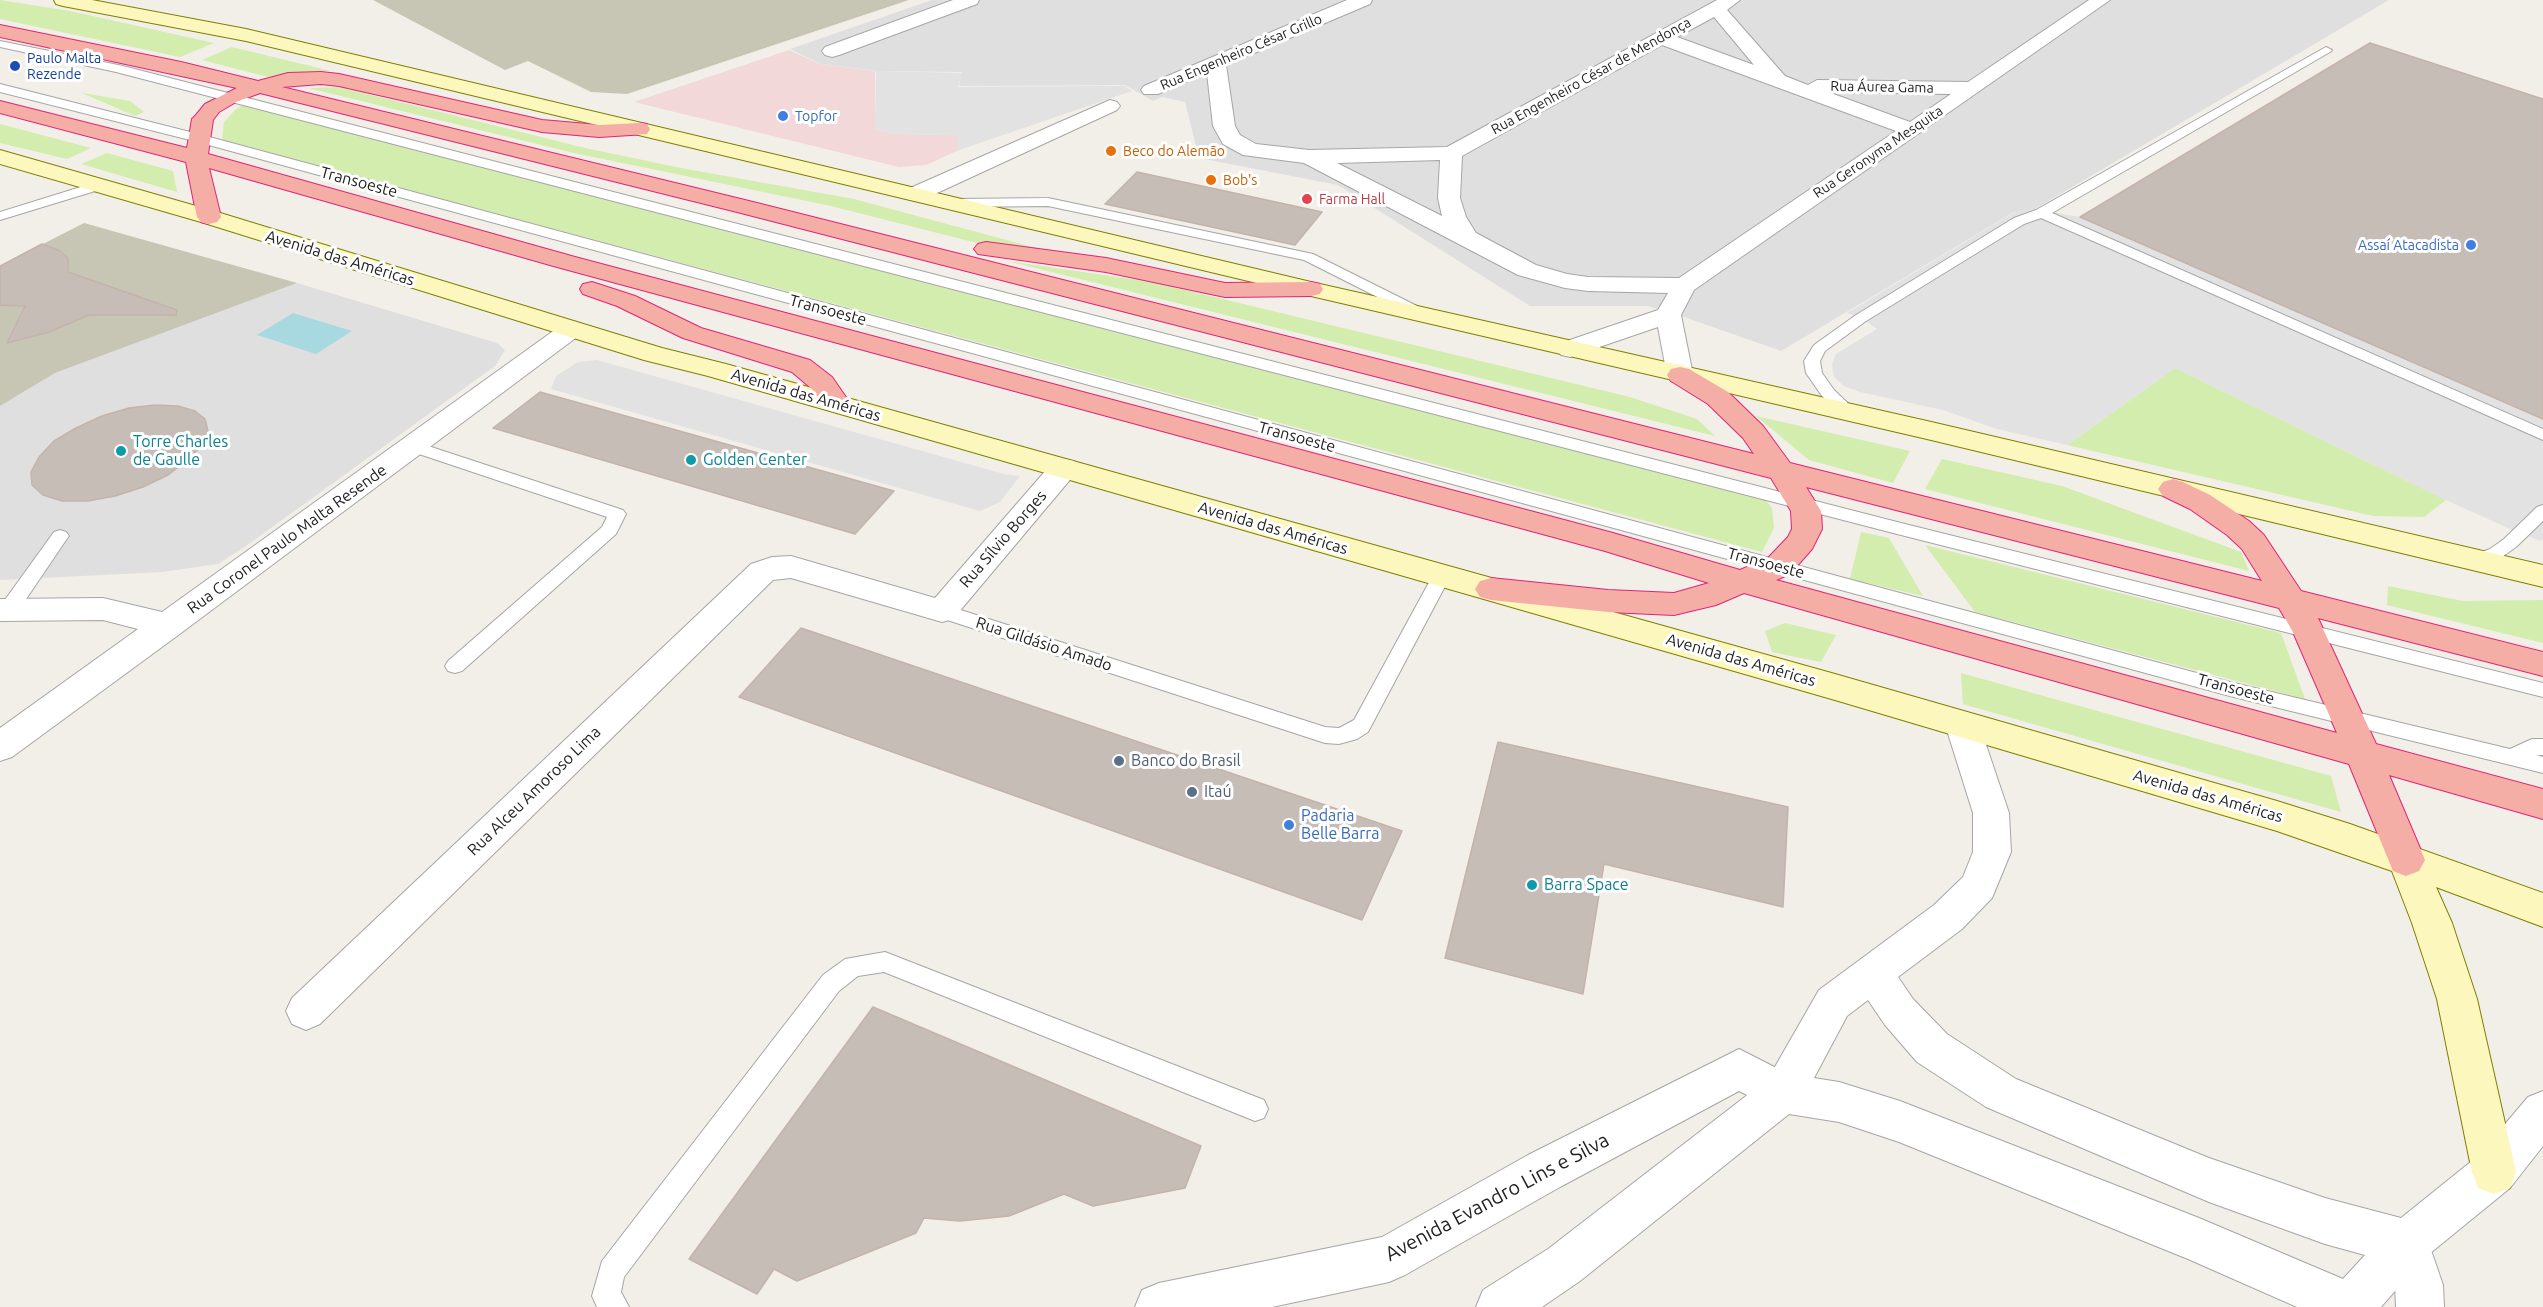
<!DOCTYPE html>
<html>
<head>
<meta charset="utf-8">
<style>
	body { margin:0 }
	canvas { display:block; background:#f2eee8 }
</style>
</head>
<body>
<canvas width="2543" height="1307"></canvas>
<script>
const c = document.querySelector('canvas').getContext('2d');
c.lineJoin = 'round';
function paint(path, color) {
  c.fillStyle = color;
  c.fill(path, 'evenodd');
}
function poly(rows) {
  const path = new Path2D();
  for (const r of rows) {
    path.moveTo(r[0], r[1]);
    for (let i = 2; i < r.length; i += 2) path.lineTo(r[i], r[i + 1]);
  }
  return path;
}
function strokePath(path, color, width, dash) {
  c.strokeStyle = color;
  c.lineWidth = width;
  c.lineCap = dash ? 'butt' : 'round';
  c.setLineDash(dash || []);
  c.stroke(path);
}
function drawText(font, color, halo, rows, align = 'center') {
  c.font = font + ' Ubuntu,sans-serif';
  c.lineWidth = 6;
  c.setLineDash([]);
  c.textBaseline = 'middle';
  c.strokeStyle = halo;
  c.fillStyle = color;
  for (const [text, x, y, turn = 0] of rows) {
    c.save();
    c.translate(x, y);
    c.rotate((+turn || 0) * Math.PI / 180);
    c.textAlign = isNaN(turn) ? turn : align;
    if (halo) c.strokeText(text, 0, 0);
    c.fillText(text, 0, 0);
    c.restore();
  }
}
const residential = poly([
	[932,0,2389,0,2035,209,2014,212,1781,351,1670,312,1647,306,1530,306,1338,185,1199,158,1185,102,1162,97,1153,101,1125,85,959,86,962,72,877,71,821,64,790,49],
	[297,283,497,343,505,350,495,366,246,546,218,564,162,572,0,580,0,406,55,373]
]);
const commercial = poly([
	[789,50,820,64,875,71,875,129,897,134,957,135,959,150,926,165,899,167,634,102]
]);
const construction = poly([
	[373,0,909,0,627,94,591,92,528,61,505,70],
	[84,223,297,283,55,373,0,406,0,266]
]);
const grass = poly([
	[0,0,70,11,214,43,180,57,0,19],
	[232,47,331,71,293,72,268,77,202,60],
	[340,87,585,148,681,168,854,199,1051,252,977,243,831,206,574,153,308,88],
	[82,93,130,101,144,112,135,116],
	[245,103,1762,495,1772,508,1774,528,1762,552,222,140,224,122,235,110],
	[0,124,91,148,67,159,0,143],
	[107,153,173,171,177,192,81,164],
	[1007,261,1152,282,1630,397,1697,419,1715,436],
	[2175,368,2446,500,2424,517,2373,516,2067,445],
	[1756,416,1910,451,1893,483,1809,460],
	[1942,459,2062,486,2241,552,2249,571,1925,489],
	[1861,532,1889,538,1923,596,1850,579],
	[1925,545,2281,633,2305,699,1975,612],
	[2388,586,2463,601,2543,600,2543,643,2387,605],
	[1785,623,1836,635,1821,662,1772,652,1765,631],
	[1961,673,2331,776,2341,812,1963,704]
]);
const parking = poly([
	[876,71,962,73,958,87,1125,86,1132,91,959,150,957,135,898,134,875,129],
	[2035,209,2080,217,2543,419,2543,539,2541,541,2519,533,2446,500,2175,368,2067,445,1997,429,1943,410,1860,392,1844,386,1834,377,1832,364,1836,354,1877,329,1861,318,1847,313,2015,212],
	[597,360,1004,474,1020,476,1000,502,980,511,551,389,556,376,578,362]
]);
const water = poly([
	[293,313,352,331,316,354,257,335]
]);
const building = poly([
	[2370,43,2543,99,2543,419,2080,217,2370,43],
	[1137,172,1322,212,1295,245,1105,204,1137,172],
	[42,244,60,251,68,258,68,272,177,310,176,315,89,315,49,332,7,343,25,306,0,305,0,266,42,244],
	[540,392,894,491,855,534,493,428,540,392],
	[155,405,178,406,195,411,205,419,208,431,202,445,188,460,168,475,143,487,115,496,88,501,62,501,43,495,32,485,31,472,39,457,54,441,76,428,102,416,129,408,155,405],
	[801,628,1402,831,1362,920,739,697,801,628],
	[1498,742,1788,807,1783,907,1604,864,1583,994,1445,958,1498,742],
	[873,1007,1201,1146,1185,1188,1093,1206,1064,1194,1009,1216,960,1221,924,1218,916,1233,797,1281,774,1269,757,1294,689,1259,873,1007]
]);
const service = poly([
	[0,41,123,66,1901,523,2543,683,2543,697,1901,535,116,72,0,47,0,41],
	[2326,47,2332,50,2330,52,2052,213,2543,429,2543,440,2041,218,2024,224,1866,321,1825,351,1820,361,1822,373,1834,390,1854,409,1856,413,1854,417,1842,417,1822,396,1806,373,1804,361,1814,345,1856,315,2014,218,2036,210,2326,47],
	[0,84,202,135,2230,682,2510,749,2532,739,2543,739,2543,755,2536,755,2543,757,2543,773,2230,696,194,141,0,92,0,84],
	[100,181,107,185,105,188,0,220,0,212,100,181],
	[1048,198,1313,254,1423,309,1425,312,1423,315,1413,315,1304,260,1048,206,956,207,949,203,956,199,1048,198],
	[413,441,623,510,626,514,616,534,462,671,455,673,448,671,445,666,448,661,602,527,607,517,407,450,405,446,407,442,413,441],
	[2543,505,2543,521,2516,547,2502,557,2477,566,2471,564,2468,560,2471,556,2490,549,2504,539,2537,507,2543,505],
	[60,530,66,532,69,536,66,540,16,614,9,616,2,614,0,610,2,604,54,532,60,530],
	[1442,569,1449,570,1451,575,1368,732,1357,739,1339,744,1325,743,935,616,933,611,935,606,942,604,1325,727,1339,728,1354,720,1433,575,1435,570,1442,569],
	[885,952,1264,1100,1268,1109,1264,1118,1255,1121,884,972,858,976,839,991,624,1277,621,1292,629,1307,597,1307,592,1296,602,1261,823,975,845,959,885,952]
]);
const minor = poly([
	[953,0,979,0,977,4,839,55,832,57,825,55,822,51,825,47,953,0],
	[1347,0,1372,0,1370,4,1226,65,1235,126,1240,135,1256,144,1309,150,1447,147,1717,0,1740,0,1727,10,1785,76,1808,85,1817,80,1968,82,2089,0,2110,0,1694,290,1681,315,1693,375,1689,381,1680,383,1671,381,1667,375,1658,327,1570,357,1561,355,1557,349,1561,343,1658,310,1668,293,1588,291,1565,288,1518,275,1304,163,1243,155,1223,144,1213,126,1207,73,1158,94,1144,94,1141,90,1144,86,1347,0],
	[1714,17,1754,65,1677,37,1714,17],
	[1662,45,1896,131,1679,278,1588,277,1567,274,1536,265,1476,233,1466,217,1460,198,1462,156,1662,45],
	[1828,92,1951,94,1910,122,1828,92],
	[1440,160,1438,198,1442,216,1337,163,1440,160],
	[1110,100,1117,102,1120,106,1117,110,924,199,916,201,908,199,905,194,908,189,1110,100],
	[572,321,581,324,585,329,581,334,181,633,12,757,0,761,0,728,138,629,103,620,0,621,0,599,103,598,162,612,563,324,572,321],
	[1064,459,1074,461,1078,468,1074,475,953,619,942,622,791,578,773,580,320,1024,306,1030,292,1024,286,1011,292,998,751,564,772,557,791,556,935,598,1054,461,1064,459],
	[1739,1049,1798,1079,1804,1093,1798,1107,1783,1113,1739,1091,1560,1187,1405,1275,1389,1282,1272,1307,1135,1307,1142,1290,1159,1283,1382,1237,1528,1155,1739,1049],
	[2407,1220,2423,1227,2443,1285,2444,1307,2396,1307,2395,1285,2384,1243,2391,1227,2407,1220]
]);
const tertiary = poly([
	[1962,711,1974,715,1979,724,2009,813,2011,852,1992,898,1962,929,1898,977,1913,999,1947,1034,2016,1079,2209,1158,2325,1198,2401,1218,2478,1156,2528,1097,2543,1091,2543,1146,2510,1188,2423,1259,2381,1307,2297,1307,2188,1259,1899,1142,1839,1122,1789,1114,1580,1281,1542,1307,1476,1307,1483,1290,1548,1249,1768,1079,1819,990,1934,905,1963,877,1973,852,1973,813,1945,724,1950,715,1962,711],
	[1868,1000,1885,1025,1917,1062,1986,1107,2209,1202,2325,1244,2365,1255,2343,1279,2199,1218,1900,1101,1839,1082,1814,1078,1847,1016,1868,1000]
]);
const secondary = poly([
	[54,0,92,0,246,29,1311,282,1927,421,2543,565,2543,587,1927,439,1311,296,246,41,63,6,56,4,54,0],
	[0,150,217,212,662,348,726,364,1835,674,2277,801,2350,824,2543,893,2543,927,2436,887,2452,923,2477,999,2516,1172,2510,1188,2494,1194,2478,1188,2472,1172,2437,999,2412,923,2392,871,2277,831,1835,700,708,376,644,360,201,222,0,164,0,150]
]);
const trunk = poly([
	[0,25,181,62,258,81,288,73,321,72,339,74,542,120,599,125,639,123,647,124,650,129,647,134,599,137,542,132,339,86,321,84,282,87,753,202,1754,454,1743,438,1708,404,1671,381,1667,375,1671,369,1680,367,1689,369,1728,392,1763,426,1790,463,2262,581,2242,549,2227,535,2190,509,2163,496,2158,489,2163,482,2173,479,2183,482,2210,495,2249,521,2264,535,2301,591,2543,652,2543,676,2318,618,2376,744,2543,789,2543,819,2389,775,2425,860,2419,871,2406,876,2393,871,2349,764,1744,593,1716,605,1674,615,1608,612,1491,600,1480,597,1475,589,1480,581,1491,578,1608,590,1674,593,1709,583,1605,551,557,267,209,168,221,217,217,222,209,224,201,222,197,217,186,162,0,113,0,101,187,148,192,119,196,115,205,104,237,88,0,37,0,25],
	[260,93,737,212,1771,478,1791,511,1792,529,1788,537,1768,558,1740,570,1613,533,575,257,208,154,213,120,219,112,236,102,260,93],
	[1806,487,2279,608,2293,632,2337,733,1776,580,1790,574,1812,549,1822,529,1821,511,1806,487],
	[986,242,1106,258,1225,283,1311,282,1320,284,1323,289,1320,294,1311,296,1225,297,1106,272,978,254,974,249,978,244,986,242],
	[592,282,635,296,701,328,810,360,832,377,850,403,846,409,836,411,826,409,812,389,792,372,683,338,617,306,583,294,580,289,583,284,592,282]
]);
const markers = [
	[15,66,6,"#1a4fb4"],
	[783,116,6,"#3f7fe0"],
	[1111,151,6,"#e8710a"],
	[1211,180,6,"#e8710a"],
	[1307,199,6,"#e0444e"],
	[2471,245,6,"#3f7fe0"],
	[121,451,6,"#0f9aa8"],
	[691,460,6,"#0f9aa8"],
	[1119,761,6,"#5c6f8a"],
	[1192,792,6,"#5c6f8a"],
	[1289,825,6,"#3f7fe0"],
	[1532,885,6,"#0f9aa8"]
];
const farStreetnames = [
	["Rua Engenheiro César Grillo",1241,52,-23],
	["Rua Engenheiro César de Mendonça",1591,76,-29],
	["Rua Áurea Gama",1882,87,1],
	["Rua Geronyma Mesquita",1878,152,-34]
];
const farTransitnames = [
	["Paulo Malta",27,58],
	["Rezende",27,74]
];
const farShopnames = [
	["Topfor",795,116],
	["Assaí Atacadista",2459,245,"right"]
];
const farFoodnames = [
	["Beco do Alemão",1123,151],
	["Bob's",1223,180]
];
const farHealthnames = [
	["Farma Hall",1319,199]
];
const streetNames = [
	["Transoeste",359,182,15],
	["Avenida das Américas",340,258,17],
	["Transoeste",828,310,15],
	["Avenida das Américas",806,395,16],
	["Transoeste",1297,437,15],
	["Avenida das Américas",1273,528,16],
	["Rua Coronel Paulo Malta Resende",287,539,-36],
	["Rua Sílvio Borges",1003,539,-49],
	["Transoeste",1766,563,15],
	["Rua Gildásio Amado",1044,644,18],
	["Avenida das Américas",1741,660,16],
	["Transoeste",2236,689,15],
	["Rua Alceu Amoroso Lima",534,791,-44],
	["Avenida das Américas",2208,796,16]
];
const cultureNames = [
	["Torre Charles",133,442],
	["de Gaulle",133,460],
	["Golden Center",703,460],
	["Barra Space",1544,885]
];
const serviceNames = [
	["Banco do Brasil",1131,761],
	["Itaú",1204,792]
];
const shopNames = [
	["Padaria",1301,816],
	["Belle Barra",1301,834]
];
const nearStreetnames = [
	["Avenida Evandro Lins e Silva",1497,1197,-28]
];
paint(residential, '#e0dfdf');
paint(commercial, '#f3d8da');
paint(construction, '#c7c5b3');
paint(grass, '#d3edae');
paint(parking, '#e2e2e2');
paint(water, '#a8d9e0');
paint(building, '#c7bdb7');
strokePath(building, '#c4b3aa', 1.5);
strokePath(service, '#a6a6a6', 2);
strokePath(minor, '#a6a6a6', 2);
strokePath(tertiary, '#a6a6a6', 2);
strokePath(secondary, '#7f8002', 2);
strokePath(trunk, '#e12479', 2);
paint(service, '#fff');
paint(minor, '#fff');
paint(tertiary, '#fff');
paint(secondary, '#fcf8bd');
paint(trunk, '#f4aea6');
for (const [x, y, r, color] of markers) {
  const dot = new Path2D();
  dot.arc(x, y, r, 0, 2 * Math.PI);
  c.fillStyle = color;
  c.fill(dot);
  strokePath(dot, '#fff', 2);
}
drawText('14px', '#222', '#fff', farStreetnames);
drawText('14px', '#164399', '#fff', farTransitnames, 'left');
drawText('14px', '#366cbe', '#fff', farShopnames, 'left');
drawText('14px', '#c56008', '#fff', farFoodnames, 'left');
drawText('14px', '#be3a42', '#fff', farHealthnames, 'left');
drawText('16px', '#222', '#fff', streetNames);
drawText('16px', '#0d838f', '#fff', cultureNames, 'left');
drawText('16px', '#4e5e75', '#fff', serviceNames, 'left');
drawText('16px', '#366cbe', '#fff', shopNames, 'left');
drawText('20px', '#222', '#fff', nearStreetnames);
</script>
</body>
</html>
